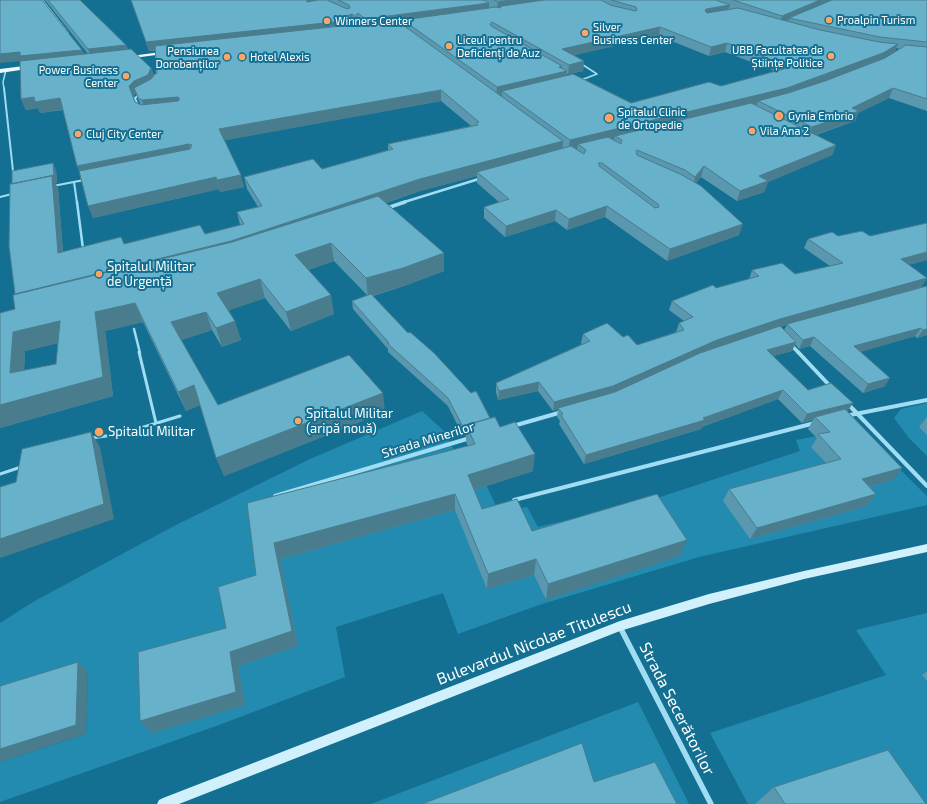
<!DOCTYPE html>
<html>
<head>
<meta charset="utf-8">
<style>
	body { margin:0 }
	canvas { display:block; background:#147092 }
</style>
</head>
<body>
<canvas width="927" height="804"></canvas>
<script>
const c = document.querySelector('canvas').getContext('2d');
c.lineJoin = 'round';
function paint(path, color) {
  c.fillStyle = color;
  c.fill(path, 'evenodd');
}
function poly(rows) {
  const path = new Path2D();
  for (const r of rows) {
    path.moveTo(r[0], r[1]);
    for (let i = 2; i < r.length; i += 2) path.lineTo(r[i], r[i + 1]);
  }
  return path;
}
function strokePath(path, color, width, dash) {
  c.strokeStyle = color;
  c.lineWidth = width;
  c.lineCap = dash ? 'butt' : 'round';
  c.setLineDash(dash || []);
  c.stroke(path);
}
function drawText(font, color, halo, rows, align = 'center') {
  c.font = font + ' "Exo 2",sans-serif';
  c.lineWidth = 4;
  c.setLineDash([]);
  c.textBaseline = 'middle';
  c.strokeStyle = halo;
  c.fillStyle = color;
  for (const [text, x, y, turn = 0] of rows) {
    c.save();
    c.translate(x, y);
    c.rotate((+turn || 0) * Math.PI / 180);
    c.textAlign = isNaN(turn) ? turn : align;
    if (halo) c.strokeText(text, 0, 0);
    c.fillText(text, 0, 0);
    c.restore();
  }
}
const green = poly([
	[927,403,927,456,909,438,894,418,901,409],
	[422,411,446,433,456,455,470,451,499,512,527,507,538,527,645,502,800,451,796,440,858,428,927,496,927,505,699,557,539,605,458,634,443,593,336,627,345,677,219,725,0,802,0,762,86,734,88,673,0,700,0,623,33,602,176,525,310,459],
	[530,547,680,556,546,600,534,575],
	[234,643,245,705,152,733],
	[927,613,927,674,923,675,927,681,927,804,748,804,710,733,886,675,856,630],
	[638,702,689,804,664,804,590,791,448,804,371,804]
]);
const laneFar3 = poly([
	[156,54,157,78],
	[580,63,597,74,581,80],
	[4,89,3,82,6,70]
]);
const laneFar2 = poly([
	[4,88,13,171],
	[138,106,135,98,140,94],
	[74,182,77,203],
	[53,186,84,180],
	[0,197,12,194]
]);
const laneFar1 = poly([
	[77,202,83,249],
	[134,329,140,353]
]);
const lane = poly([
	[139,352,156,423],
	[91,438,121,434,180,416],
	[0,474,21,467]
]);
const streetFar4 = poly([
	[42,0,68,33]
]);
const streetFar3 = poly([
	[401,203,482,178]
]);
const streetFar2 = poly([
	[387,208,405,202],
	[790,344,799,353]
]);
const streetFar1 = poly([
	[798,352,831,387],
	[847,403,927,486],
	[845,416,927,400],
	[513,426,562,412],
	[275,496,470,438],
	[514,500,815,423]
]);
const street = poly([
	[620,627,711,804]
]);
const secondary = poly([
	[927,544,927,552,804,579,709,604,620,631,179,804,157,804,159,800,163,798,620,621,709,594,804,571,927,544]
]);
const primary = poly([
	[169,51,171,53,126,59,123,57,169,51],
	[32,65,34,68,0,73,0,69,32,65]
]);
const wall = poly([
	[45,0,81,0,80,0,126,45,128,49,151,68,154,76,157,74,156,51,149,51,131,0,313,0,313,1,319,0,927,0,927,111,889,98,858,113,855,121,816,135,836,145,832,155,768,182,764,192,737,201,701,177,696,183,739,235,667,261,605,217,567,230,555,221,505,237,484,218,484,207,499,202,477,183,477,176,420,191,386,203,444,253,444,271,404,286,373,296,408,333,490,418,500,427,533,471,474,490,482,509,532,531,680,556,546,600,534,575,487,589,455,510,280,559,298,646,238,666,245,705,152,733,140,721,226,628,256,575,247,503,468,446,466,442,466,435,463,436,448,406,388,352,388,349,353,309,352,301,367,295,334,261,308,270,334,314,291,331,265,298,229,310,241,340,222,347,212,330,181,340,218,405,385,412,224,476,200,405,186,411,143,322,105,331,113,396,0,428,0,313,15,309,15,294,56,170,57,183,55,183,58,188,63,252,121,237,124,244,205,234,240,225,237,212,258,207,247,189,244,177,322,169,388,150,388,144,471,126,441,101,225,140,244,187,220,192,219,189,93,218,79,170,77,166,63,110,40,113,38,108,26,110,21,99,22,61,82,50,84,54,88,54],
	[659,36,709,56,725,52,775,71,721,86,631,103,566,75,567,74,568,74,583,71,584,61,574,55],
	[896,48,900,49,895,52],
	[136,93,138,99,141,105,135,102,133,97],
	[58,343,56,364,24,370,25,351],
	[927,223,927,260,908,265,927,278,921,287,927,286,927,335,917,338,915,336,860,352,885,386,863,393,810,346,799,349,795,344,792,351,773,356,808,390,853,403,847,411,893,480,869,487,876,494,867,506,750,539,723,501,729,489,826,463,811,447,817,438,808,429,813,420,802,423,778,399,702,427,701,429,584,464,559,424,560,421,557,417,558,409,553,411,538,391,498,400,496,392,496,383,582,344,581,343,583,334,623,337,637,345,676,332,679,323,684,321,669,310,672,301,716,288,749,279,752,270,795,274,830,266,804,248,808,239,838,236,870,236],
	[787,325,784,330,781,326],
	[927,417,927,435,919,427],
	[927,671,927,681,922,675],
	[774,787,926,804,755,804]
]);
const shadedWall = poly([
	[306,0,313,0,313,5,307,7],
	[511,0,571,0,497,10,498,2],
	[820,0,837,0,789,18,789,20,779,24,782,16],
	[489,3,489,12,403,20,403,23,366,28,365,19],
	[730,5,727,13,704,18,705,11,706,9],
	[352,14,354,29,149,51,146,42,349,15],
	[660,27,659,36,561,58,562,49],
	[727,43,725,52,709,56,711,47],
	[898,44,894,53,879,63,783,98,758,101,757,105,619,139,615,136,614,140,582,148,578,144,577,149,568,151,570,140],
	[126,45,129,54,91,58,88,49],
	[82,50,86,58,22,61,0,63,0,54,20,52],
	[584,61,583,71,568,74,569,65],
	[562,66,562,72,567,71,566,80,502,91,502,96,496,97,497,87],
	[151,68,155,79,134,88,136,93,133,97,129,86,134,81],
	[893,88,889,98,858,113,855,121,808,137,812,127],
	[441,90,441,101,222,141,219,129],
	[34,97,60,98,65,109,40,113,38,108,26,110,21,99],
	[178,97,181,108,145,111,142,100],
	[563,141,562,153,477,172,477,176,420,191,235,254,15,294,420,179],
	[189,144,192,156,83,178,77,166],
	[836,145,832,155,768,182,764,192,737,201,740,191,759,176],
	[53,163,56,170,57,183,55,183,58,188,64,266,58,253,16,191],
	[704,166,701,177,693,187,695,177],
	[241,175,244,187,220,192,217,180],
	[216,177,219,189,93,218,88,206],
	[607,206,605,217,567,230,569,219],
	[556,210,555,221,505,237,506,226],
	[743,224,739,235,667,261,670,249],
	[331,243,334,261,299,273,295,255],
	[927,252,927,260,896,268,901,259],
	[444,253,444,271,404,286,368,297,366,278],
	[927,278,921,287,776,328,611,395,558,408,558,409,553,411,554,402,717,340,780,319],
	[260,279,265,298,224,312,217,293],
	[331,295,334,314,291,331,286,312],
	[135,303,143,322,105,331,113,396,0,428,0,405,103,377,95,312],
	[206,312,212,330,179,341,171,322],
	[60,321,71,340,25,351,23,392,10,373,13,332],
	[235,321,241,340,222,347,216,328],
	[921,328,915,336,850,355,854,346],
	[927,329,927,335,917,338,923,330],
	[814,337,810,346,799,349,803,340],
	[796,342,792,351,763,359,767,350],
	[890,378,885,386,863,393,868,384],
	[539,382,538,391,498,400,499,391],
	[194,385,202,404,186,411,178,392],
	[783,390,778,399,702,427,701,429,584,464,586,455,703,418],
	[383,393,385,412,224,476,216,458],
	[853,403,847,412,815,417,813,420,802,423,807,414],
	[466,426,466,435,463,436,463,427],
	[91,432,100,447,114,519,0,558,0,539],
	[535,454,533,471,468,492,468,475],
	[902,468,893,480,854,491,862,479],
	[455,494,455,510,280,559,298,646,238,666,245,705,152,733,140,721,230,652,274,543],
	[876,494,867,506,750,539,757,528],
	[687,540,680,556,546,600,548,584],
	[536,559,534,575,487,589,488,574],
	[78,662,88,672,86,734,0,762,0,749]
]);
const building = poly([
	[0,0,42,0,82,50,20,56,20,52,0,54,0,0],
	[48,0,80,0,126,45,88,49,48,0],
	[131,0,307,0,307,2,318,0,327,0,347,9,350,8,349,5,338,0,483,0,489,3,365,19,358,13,356,15,359,19,352,14,349,15,353,20,146,42,131,0],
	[494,0,511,0,498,2,494,0],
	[544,0,601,0,610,5,635,11,637,10,636,7,611,0,716,0,730,5,706,9,705,11,707,13,738,8,820,30,879,42,898,44,883,53,787,88,570,140,502,91,573,74,631,103,709,82,721,86,791,67,727,43,711,47,660,27,562,49,584,61,569,65,492,22,490,24,491,26,562,66,559,67,567,71,497,87,403,20,496,7,500,8,502,6,544,0],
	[733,0,820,0,782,16,733,0],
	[832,0,927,0,927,42,880,37,789,18,832,0],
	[396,20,563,141,420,179,231,241,15,294,9,246,10,184,52,176,58,253,121,237,124,244,200,225,205,234,244,224,237,212,262,206,244,177,313,159,322,169,393,149,388,144,478,125,476,123,479,122,441,90,219,129,241,175,217,180,216,177,88,206,79,171,190,149,192,145,189,144,77,166,60,98,35,102,34,97,21,99,20,61,131,49,151,68,148,75,134,81,129,86,135,102,141,105,178,101,180,99,178,97,142,100,139,99,134,88,151,79,156,73,157,74,155,46,396,20],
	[906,45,927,47,927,99,893,88,852,108,859,111,812,127,758,101,788,93,825,81,885,58,906,45],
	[751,103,836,145,759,176,768,181,740,191,704,166,695,177,685,170,637,150,636,152,637,155,682,175,701,186,743,224,670,249,607,206,569,219,556,210,506,226,484,207,509,199,477,172,571,146,584,154,586,150,578,144,608,137,621,144,622,140,615,136,751,103],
	[599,163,602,163,658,204,659,207,655,208,599,166,599,163],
	[53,163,54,175,12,184,12,171,53,163],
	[378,196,444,253,403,268,366,278,331,243,295,255,331,295,286,312,260,279,217,293,235,321,216,328,206,312,171,322,218,405,349,355,383,393,216,458,194,385,178,392,135,303,95,312,103,377,0,405,0,313,15,309,13,295,232,242,378,196],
	[60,321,56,364,10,373,13,332,60,321],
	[927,223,927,252,901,259,927,278,780,319,717,340,613,386,554,402,539,382,499,391,496,383,590,341,583,334,607,323,623,337,628,335,637,345,684,330,679,323,693,317,672,301,713,285,716,288,759,276,752,270,782,263,795,274,843,263,808,239,832,232,838,236,862,231,870,236,927,223],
	[927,286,927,329,923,330,921,328,854,346,890,378,868,384,814,337,803,340,787,324,927,286],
	[371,294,408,333,410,332,434,353,471,393,476,391,490,418,466,425,466,426,463,427,448,398,387,343,389,343,352,301,371,294],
	[780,326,796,342,767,350,808,390,831,383,853,403,807,414,783,390,703,418,705,420,586,455,561,415,563,414,558,408,615,392,700,353,780,326],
	[845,409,902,468,862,479,876,494,757,528,729,489,841,459,818,434,830,432,815,417,845,409],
	[495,417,500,427,515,422,535,454,468,475,482,509,517,499,532,531,657,494,687,540,548,584,536,559,488,574,455,494,274,543,292,631,230,652,236,692,140,721,138,652,226,628,218,587,256,575,247,503,475,444,466,425,495,417],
	[91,432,104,504,0,539,0,487,16,482,22,449,91,432],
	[78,662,76,725,0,749,0,686,78,662],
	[582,743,594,782,655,762,677,804,422,804,582,743],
	[888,750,926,804,785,804,774,787,888,750]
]);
const markers = [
	[829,20,4,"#ffa462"],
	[327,21,4,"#ffa462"],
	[585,33,4,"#ffa462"],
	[449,46,4,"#ffa462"],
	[831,56,4,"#ffa462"],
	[227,57,4,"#ffa462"],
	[242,57,4,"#ffa462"],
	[126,76,4,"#ffa462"],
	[779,116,5,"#ffa462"],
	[609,118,5,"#ffa462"],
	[752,131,4,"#ffa462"],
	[78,134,4,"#ffa462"],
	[99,274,4,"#ffa462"],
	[298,421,4,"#ffa462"],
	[99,432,5,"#ffa462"]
];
const farPoinames = [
	["Proalpin Turism",837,20],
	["Winners Center",335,21],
	["Silver",593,27],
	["Business Center",593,40],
	["Liceul pentru",457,40],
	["Deficienți de Auz",457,53],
	["UBB Facultatea de",823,50,"right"],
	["Științe Politice",823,63,"right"],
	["Pensiunea",219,51,"right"],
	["Dorobanților",219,64,"right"],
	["Hotel Alexis",250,57],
	["Power Business",118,70,"right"],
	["Center",118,83,"right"],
	["Spitalul Clinic",618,112],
	["de Ortopedie",618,125],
	["Gynia Embrio",788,116],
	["Vila Ana 2",760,131],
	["Cluj City Center",86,134]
];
const poiNames = [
	["Spitalul Militar",107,267],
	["de Urgență",107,282],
	["Spitalul Militar",306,414],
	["(aripă nouă)",306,429],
	["Spitalul Militar",108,432]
];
const streetNames = [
	["Strada Minerilor",428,440,-17]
];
const nearStreetnames = [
	["Bulevardul Nicolae Titulescu",534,643,-21],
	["Strada Secerătorilor",677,709,63]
];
paint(green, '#228baf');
strokePath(laneFar3, '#a1ddf2', 1.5);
strokePath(laneFar2, '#a1ddf2', 2);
strokePath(laneFar1, '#a1ddf2', 2.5);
strokePath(lane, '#a1ddf2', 3);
strokePath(streetFar4, '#a1ddf2', 2);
strokePath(streetFar3, '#a1ddf2', 2.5);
strokePath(streetFar2, '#a1ddf2', 3.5);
strokePath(streetFar1, '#a1ddf2', 4);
strokePath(street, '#a1ddf2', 5.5);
paint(secondary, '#d0f0fc');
paint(primary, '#ecf9ff');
paint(wall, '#5998ae');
paint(shadedWall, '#497c8d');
paint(building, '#68b1ca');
strokePath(building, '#497c8d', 1);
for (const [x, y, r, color] of markers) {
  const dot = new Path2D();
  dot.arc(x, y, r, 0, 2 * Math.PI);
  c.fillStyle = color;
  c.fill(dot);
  strokePath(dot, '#147092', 1.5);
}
drawText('11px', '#fff', '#147092', farPoinames, 'left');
drawText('13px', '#fff', '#147092', poiNames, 'left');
drawText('13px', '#fff', '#147092', streetNames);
drawText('16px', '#fff', '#147092', nearStreetnames);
</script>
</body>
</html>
